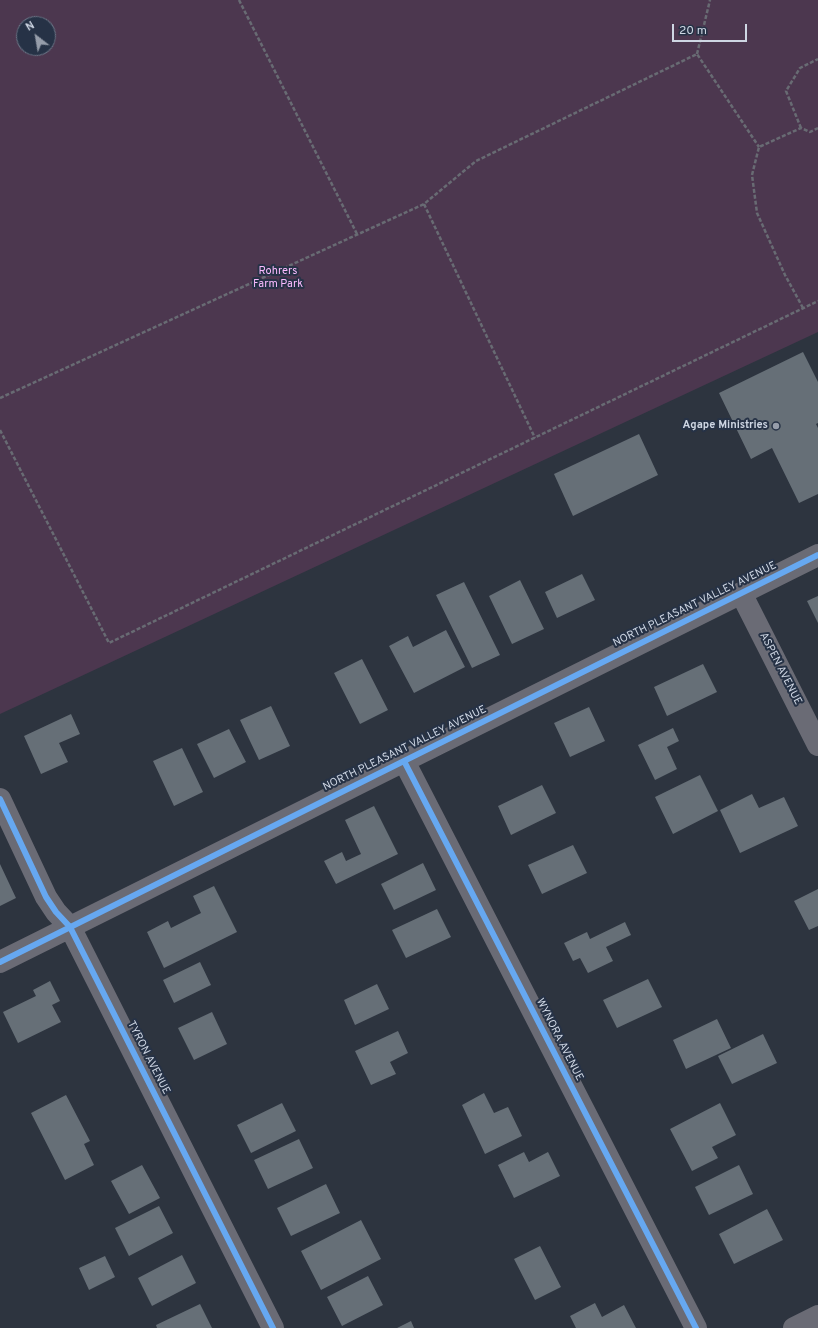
<!DOCTYPE html>
<html>
<head>
<meta charset="utf-8">
<style>
	body { margin:0 }
	#map { position:relative; width:818px; height:1328px; overflow:hidden; background:#2d343f; font-family:Overpass,sans-serif }
	canvas { display:block }
	.north { position:absolute; left:16px; top:16px; width:40px; height:40px; box-sizing:border-box; background:#263246; border:1px solid #697485; border-radius:50%; rotate:329deg; font-size:11px; font-weight:700; line-height:16px; text-align:center; color:#ced6e3 }
	.north::after { content:''; display:block; margin:auto; width:14px; height:18px; background:#969daa; clip-path:polygon(50% 0,100% 100%,50% 72%,0 100%) }
	.scale { position:absolute; left:672px; top:24px; width:75px; height:18px; box-sizing:border-box; border:2px solid #ced6e3; border-top:0; padding-left:5px; font-size:12px; line-height:14px; white-space:nowrap; color:#ced6e3; -webkit-text-stroke:3px #263246; paint-order:stroke }
</style>
</head>
<body>
<div id="map">
<canvas width="818" height="1328"></canvas>
<div class="north">N</div>
<div class="scale">20 m</div>
</div>
<script>
const c = document.querySelector('canvas').getContext('2d');
c.lineJoin = 'round';
function paint(path, color) {
  c.fillStyle = color;
  c.fill(path, 'evenodd');
}
function poly(rows) {
  const path = new Path2D();
  for (const r of rows) {
    path.moveTo(r[0], r[1]);
    for (let i = 2; i < r.length; i += 2) path.lineTo(r[i], r[i + 1]);
  }
  return path;
}
function strokePath(path, color, width, dash) {
  c.strokeStyle = color;
  c.lineWidth = width;
  c.lineCap = dash ? 'butt' : 'round';
  c.setLineDash(dash || []);
  c.stroke(path);
}
function drawText(font, color, halo, rows, align = 'center') {
  c.font = font + ' Overpass,sans-serif';
  c.lineWidth = 4;
  c.setLineDash([]);
  c.textBaseline = 'middle';
  c.strokeStyle = halo;
  c.fillStyle = color;
  for (const [text, x, y, turn = 0] of rows) {
    c.save();
    c.translate(x, y);
    c.rotate((+turn || 0) * Math.PI / 180);
    c.textAlign = isNaN(turn) ? turn : align;
    if (halo) c.strokeText(text, 0, 0);
    c.fillText(text, 0, 0);
    c.restore();
  }
}
const green = poly([
	[0,0,818,0,818,332,0,714],
	[24,24,48,24,48,48,24,48]
]);
const building = poly([
	[803,352,818,382,818,423,816,424,818,428,818,494,799,503,772,448,751,459,719,393],
	[639,434,658,475,573,516,554,474],
	[582,574,595,600,557,618,545,592],
	[520,580,544,629,512,644,489,596],
	[464,582,500,655,472,668,436,595],
	[818,596,818,623,807,601],
	[446,630,465,667,414,693,389,646,408,636,413,647],
	[362,659,388,710,360,724,334,673],
	[703,664,717,692,667,716,654,687],
	[271,706,290,746,259,760,240,720],
	[589,707,605,741,570,757,554,723],
	[71,714,80,734,59,743,68,762,41,774,24,736],
	[673,728,679,741,667,747,677,769,655,780,638,745],
	[229,729,246,762,214,778,197,744],
	[182,748,203,792,174,806,153,761],
	[700,775,718,811,673,834,655,797],
	[542,785,556,813,511,835,498,806],
	[752,794,759,808,784,797,798,826,740,853,720,810],
	[374,806,398,854,336,884,324,861,342,852,346,861,361,854,345,820],
	[573,845,587,873,542,894,528,865],
	[423,863,436,890,394,910,381,884],
	[0,864,16,898,0,906],
	[214,886,237,932,164,968,147,932,168,921,171,928,201,913,193,896],
	[818,889,818,926,809,930,794,901],
	[437,909,451,937,406,958,392,930],
	[625,922,631,935,606,947,613,961,588,973,580,958,573,961,564,943,587,932,590,939],
	[200,962,211,985,174,1003,163,980],
	[648,979,662,1007,617,1028,603,1000],
	[50,981,60,1001,52,1005,61,1022,18,1043,3,1012,36,996,33,990],
	[377,984,389,1009,355,1025,344,1000],
	[212,1012,227,1044,194,1060,178,1028],
	[717,1019,731,1048,686,1069,673,1040],
	[398,1031,408,1053,390,1062,396,1074,371,1085,355,1051],
	[763,1034,777,1063,732,1084,718,1056],
	[484,1093,494,1113,508,1107,522,1136,485,1154,462,1105],
	[66,1095,90,1141,84,1144,94,1165,65,1180,31,1113],
	[282,1103,296,1131,251,1153,237,1125],
	[720,1103,736,1135,712,1147,718,1158,692,1171,670,1129],
	[299,1139,313,1168,268,1189,254,1160],
	[524,1152,529,1162,548,1152,560,1176,514,1198,498,1165],
	[142,1165,160,1198,129,1214,111,1181],
	[739,1165,753,1194,709,1215,695,1187],
	[326,1184,340,1213,291,1236,277,1208],
	[159,1206,173,1233,129,1256,115,1228],
	[767,1209,783,1240,734,1264,719,1234],
	[361,1220,381,1259,321,1290,301,1251],
	[540,1246,561,1287,535,1300,514,1259],
	[182,1255,196,1283,152,1306,138,1278],
	[105,1256,115,1277,89,1290,79,1268],
	[368,1276,383,1305,342,1326,327,1297],
	[595,1303,602,1317,624,1305,636,1328,576,1328,570,1316],
	[200,1304,212,1328,157,1328,156,1325],
	[411,1321,414,1328,397,1328]
]);
const path = poly([
	[239,0,357,234],
	[697,54,710,0],
	[801,128,786,91,800,68,818,59],
	[424,204,535,438],
	[803,308,785,275,757,213,752,175,759,147,801,128,810,132,818,128],
	[0,398,424,204,476,161,697,54,759,147],
	[0,430,109,643,818,301]
]);
const minor = poly([
	[741,593,818,745],
	[404,761,696,1328],
	[0,799,46,897,56,912,70,927,273,1328],
	[0,962,818,555],
	[794,1328,818,1316]
]);
const cycleway = poly([
	[404,761,696,1328],
	[0,799,46,897,56,912,70,927,273,1328],
	[0,962,818,555]
]);
const markers = [
	[776,426,4,"#969daa"]
];
const parkNames = [
	["Rohrers",278,272],
	["Farm Park",278,285]
];
const poiNames = [
	["Agape Ministries",768,426]
];
const streetNames = [
	["NORTH PLEASANT VALLEY AVENUE",695,605,-26],
	["ASPEN AVENUE",780,669,63],
	["NORTH PLEASANT VALLEY AVENUE",405,749,-26],
	["WYNORA AVENUE",559,1040,63],
	["TYRON AVENUE",148,1058,63]
];
paint(green, '#4c374f');
paint(building, '#666f77');
strokePath(path, '#686b73', 2.5, [4, 2]);
strokePath(minor, '#6a6b75', 22);
strokePath(cycleway, '#66a8f1', 6);
for (const [x, y, r, color] of markers) {
  const dot = new Path2D();
  dot.arc(x, y, r, 0, 2 * Math.PI);
  c.fillStyle = color;
  c.fill(dot);
  strokePath(dot, '#263246', 1.5);
}
drawText('11px', '#fbbbff', '#263246', parkNames);
drawText('bold 11px', '#ced6e3', '#263246', poiNames, 'right');
drawText('11px', '#ced6e3', '#263246', streetNames);
</script>
</body>
</html>
